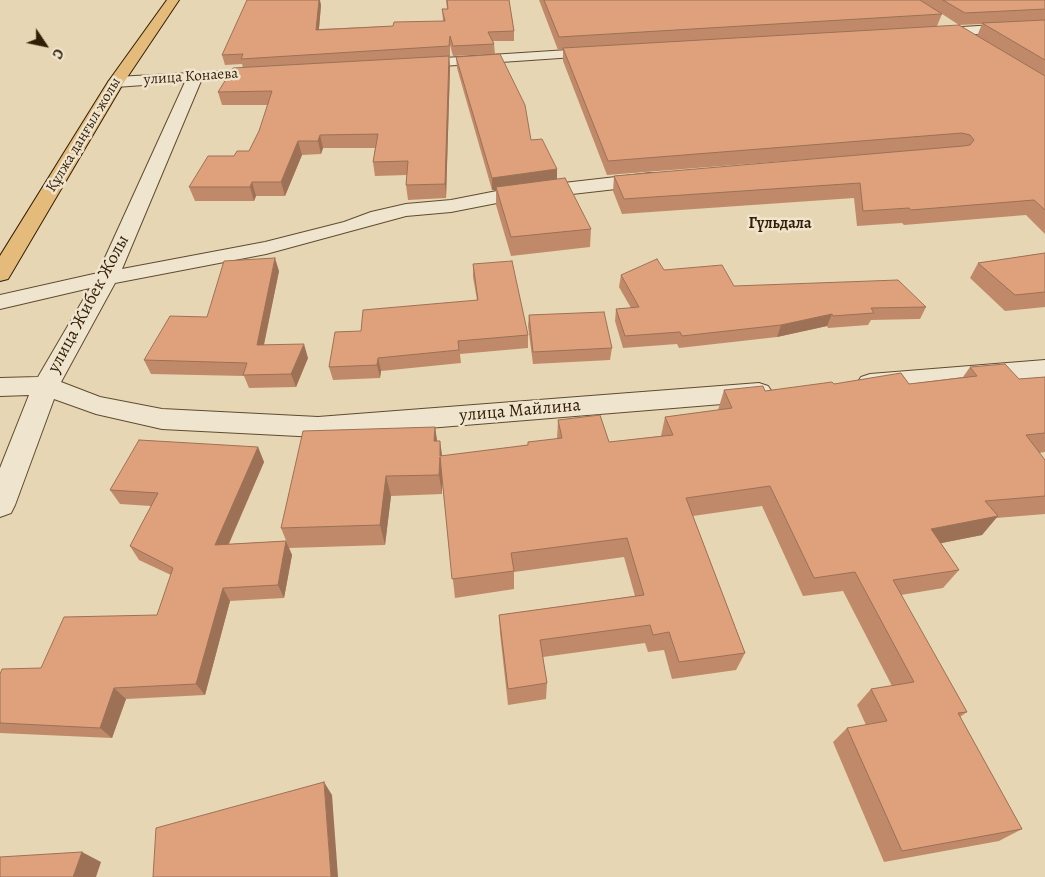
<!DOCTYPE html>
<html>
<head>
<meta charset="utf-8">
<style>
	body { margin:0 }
	#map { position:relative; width:1045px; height:877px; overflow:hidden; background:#e7d6b3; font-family:Alegreya,serif }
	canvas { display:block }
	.north { position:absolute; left:20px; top:20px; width:50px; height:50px; -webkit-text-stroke:4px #efe4ce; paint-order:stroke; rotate:124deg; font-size:14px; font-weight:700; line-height:20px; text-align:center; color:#321e05 }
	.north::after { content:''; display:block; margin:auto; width:18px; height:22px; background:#321e05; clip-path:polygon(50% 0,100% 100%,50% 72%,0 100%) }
</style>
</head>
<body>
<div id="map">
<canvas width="1045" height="877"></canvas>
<div class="north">С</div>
</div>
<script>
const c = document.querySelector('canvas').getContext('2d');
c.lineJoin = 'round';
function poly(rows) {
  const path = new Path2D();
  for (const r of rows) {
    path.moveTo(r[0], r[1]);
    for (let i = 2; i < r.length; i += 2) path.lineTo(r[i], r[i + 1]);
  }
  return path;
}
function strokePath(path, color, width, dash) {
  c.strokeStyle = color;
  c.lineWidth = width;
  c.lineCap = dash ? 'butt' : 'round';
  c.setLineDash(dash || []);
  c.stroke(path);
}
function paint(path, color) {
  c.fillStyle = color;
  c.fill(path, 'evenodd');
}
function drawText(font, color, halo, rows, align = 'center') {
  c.font = font + ' Alegreya,serif';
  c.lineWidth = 5;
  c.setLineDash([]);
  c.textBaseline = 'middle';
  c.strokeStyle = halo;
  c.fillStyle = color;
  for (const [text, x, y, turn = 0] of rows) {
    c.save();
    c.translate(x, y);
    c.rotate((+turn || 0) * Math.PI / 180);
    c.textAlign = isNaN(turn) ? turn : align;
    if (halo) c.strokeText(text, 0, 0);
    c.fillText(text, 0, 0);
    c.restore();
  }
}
const street = poly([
	[1045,22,1045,30,929,37,922,33,929,29,1045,22],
	[599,48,604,49,606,52,604,55,413,68,408,67,406,64,408,61,413,60,599,48],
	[265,69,270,70,272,73,270,76,201,81,122,269,265,242,344,222,371,212,406,204,451,200,502,190,651,173,658,175,660,179,658,183,651,185,502,202,451,212,406,216,266,254,115,283,61,382,100,397,162,409,318,417,759,383,768,386,772,392,768,398,759,401,318,437,162,429,96,414,54,399,15,505,11,513,0,517,0,468,29,395,0,396,0,378,38,377,90,288,0,309,0,295,98,273,185,82,116,87,111,85,108,82,111,79,116,77,265,69],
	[1045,360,1045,378,870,392,861,389,857,383,861,377,870,374,1045,360]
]);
const primary = poly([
	[167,0,179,0,124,82,11,274,8,279,0,281,0,256,108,82,167,0]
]);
const wall = poly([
	[446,0,509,0,514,31,514,41,493,41,494,44,495,54,453,56,450,45,450,56,449,56,450,68,446,198,408,200,406,185,407,175,375,176,373,162,375,148,323,148,321,154,302,155,285,196,256,196,254,201,195,201,189,187,234,156,249,151,259,131,268,105,222,105,218,92,243,68,242,64,225,65,222,55,321,5,319,29,393,26,443,21,442,9,447,9],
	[539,0,1045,0,1045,234,1026,215,904,225,902,223,857,226,854,198,622,214,613,191,614,176,913,151,607,175,563,61,563,49,558,50],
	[936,10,959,25,982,24,977,36,1002,51,937,26,942,14],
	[456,57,531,140,591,229,590,247,511,256,496,205,496,190,492,190,457,68],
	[1045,253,1045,307,1005,311,970,278,978,263],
	[473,264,528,335,528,348,460,354,461,363,381,371,380,378,333,380,329,367,361,331,477,300,473,277],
	[664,270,734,286,926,307,920,319,871,320,868,325,828,328,827,326,777,337,679,348,677,344,623,348,615,321,616,309,631,308,619,287,621,275],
	[279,271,264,345,308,358,296,387,249,388,244,376,151,374,144,360,207,317],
	[529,315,612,348,610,360,533,364,528,326],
	[970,367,1019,379,1045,377,1045,452,1039,453,1045,460,1045,514,996,518,982,535,941,543,959,570,943,588,901,595,967,712,960,717,1022,829,999,841,884,862,833,742,847,728,866,725,857,705,871,689,892,686,843,591,803,596,762,506,693,516,745,653,736,670,672,679,664,650,648,652,645,643,543,657,547,683,546,699,508,705,500,633,499,615,635,596,624,557,514,572,514,589,455,598,442,481,442,494,391,496,385,545,289,548,281,528,435,427,437,441,442,456,528,445,528,442,557,439,558,420,609,442,661,436,665,417,718,410,724,390,765,391,834,384,909,384,963,377],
	[258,447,264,462,229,544,286,541,292,555,284,598,230,601,205,695,126,699,112,738,0,733,0,674,41,668,157,615,171,575,139,560,130,546,151,506,120,504,110,490]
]);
const shadedWall = poly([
	[319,0,320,0,321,5,318,39,316,30],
	[449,56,450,68,446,198,445,184],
	[320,135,323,148,321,154,318,141],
	[298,141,302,155,285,196,281,182],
	[557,169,557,181,496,187,496,190,492,190,492,178],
	[252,182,256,196,254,201,250,187],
	[275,258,279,271,261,358,257,345],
	[832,314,827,326,777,337,781,325],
	[304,344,308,358,296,387,291,374],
	[378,358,381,371,380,378,377,365],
	[435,427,438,447,434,441],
	[440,441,443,461,440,456],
	[258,447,264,462,222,559,215,545],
	[440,457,442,477,442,494,439,475],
	[386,476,391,496,385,545,380,525],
	[998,516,982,535,917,548,931,529],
	[286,541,292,555,284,598,278,585],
	[223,588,230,601,205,695,196,684],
	[114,688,126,699,112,738,100,728],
	[324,782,332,795,338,877,331,877],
	[82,852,101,862,96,877,73,877]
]);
const building = poly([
	[247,0,319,0,316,30,393,26,394,22,445,21,442,9,448,9,447,0,509,0,514,31,488,32,494,44,453,46,450,36,449,46,241,59,243,54,222,55,247,0],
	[544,0,920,0,942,14,559,37,544,0],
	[943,0,1045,0,1045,9,965,13,943,0],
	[1045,20,1045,60,982,23,1045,20],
	[959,25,1045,76,1045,210,1034,200,911,210,909,208,863,211,860,183,624,199,614,176,963,146,970,145,974,140,970,135,962,133,608,161,563,48,959,25],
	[500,54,525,105,531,140,542,139,557,169,492,178,456,57,500,54],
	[449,56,445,184,406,185,408,161,373,162,378,134,320,135,318,141,298,141,281,182,252,182,250,187,189,187,208,156,234,156,237,151,249,151,259,131,272,91,218,92,233,68,449,56],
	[565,178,591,229,511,237,496,187,565,178],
	[1045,253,1045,292,1015,295,978,263,1045,253],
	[275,258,257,345,304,344,291,374,243,375,247,363,144,360,170,316,207,317,224,261,275,258],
	[657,259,664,270,722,265,734,286,898,280,926,307,871,308,874,313,833,316,832,314,781,325,682,336,680,332,625,336,616,309,639,307,621,275,657,259],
	[512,261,528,335,458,341,459,350,378,358,377,365,329,367,335,332,361,331,363,310,478,300,473,264,512,261],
	[604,312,612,348,533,352,529,315,604,312],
	[1005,364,1019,379,1045,377,1045,433,1026,435,1045,460,1045,496,985,501,998,516,931,529,959,570,893,580,967,712,958,713,1022,829,902,851,847,728,887,721,871,689,914,682,855,572,814,578,770,486,686,498,745,653,679,662,669,632,653,635,650,625,540,640,547,683,508,689,499,615,644,595,627,538,511,553,514,571,452,579,440,457,439,475,386,476,380,525,281,528,303,431,435,427,434,441,440,441,440,456,528,445,528,442,562,438,558,420,600,415,609,442,673,435,665,417,732,408,724,390,763,386,765,391,832,382,834,384,901,373,909,384,977,376,970,367,1005,364],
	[139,440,258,447,215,545,286,541,278,585,223,588,196,684,114,688,100,728,0,723,0,674,2,669,41,668,64,617,157,615,173,568,130,546,158,493,110,490,139,440],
	[324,782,331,877,153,877,156,828,324,782],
	[82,852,73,877,0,877,0,857,82,852]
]);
const farStreetnames = [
	["улица Конаева",191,77,-4],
	["Құлжа даңғыл жолы",84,135,-59]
];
const farQuarternames = [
	["Гүльдала",780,224]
];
const streetNames = [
	["улица Жибек Жолы",89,304,-62],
	["улица Майлина",520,411,-5]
];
strokePath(street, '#5f4c30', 2);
strokePath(primary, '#321e05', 2);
paint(street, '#efe4ce');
paint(primary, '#e4bb7a');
paint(wall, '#c08a6a');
paint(shadedWall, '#9c7156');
paint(building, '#dfa17b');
strokePath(building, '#9c7156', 1);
drawText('15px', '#321e05', '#efe4ce', farStreetnames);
drawText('bold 16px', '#321e05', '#efe4ce', farQuarternames);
drawText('18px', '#321e05', '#efe4ce', streetNames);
</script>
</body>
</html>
